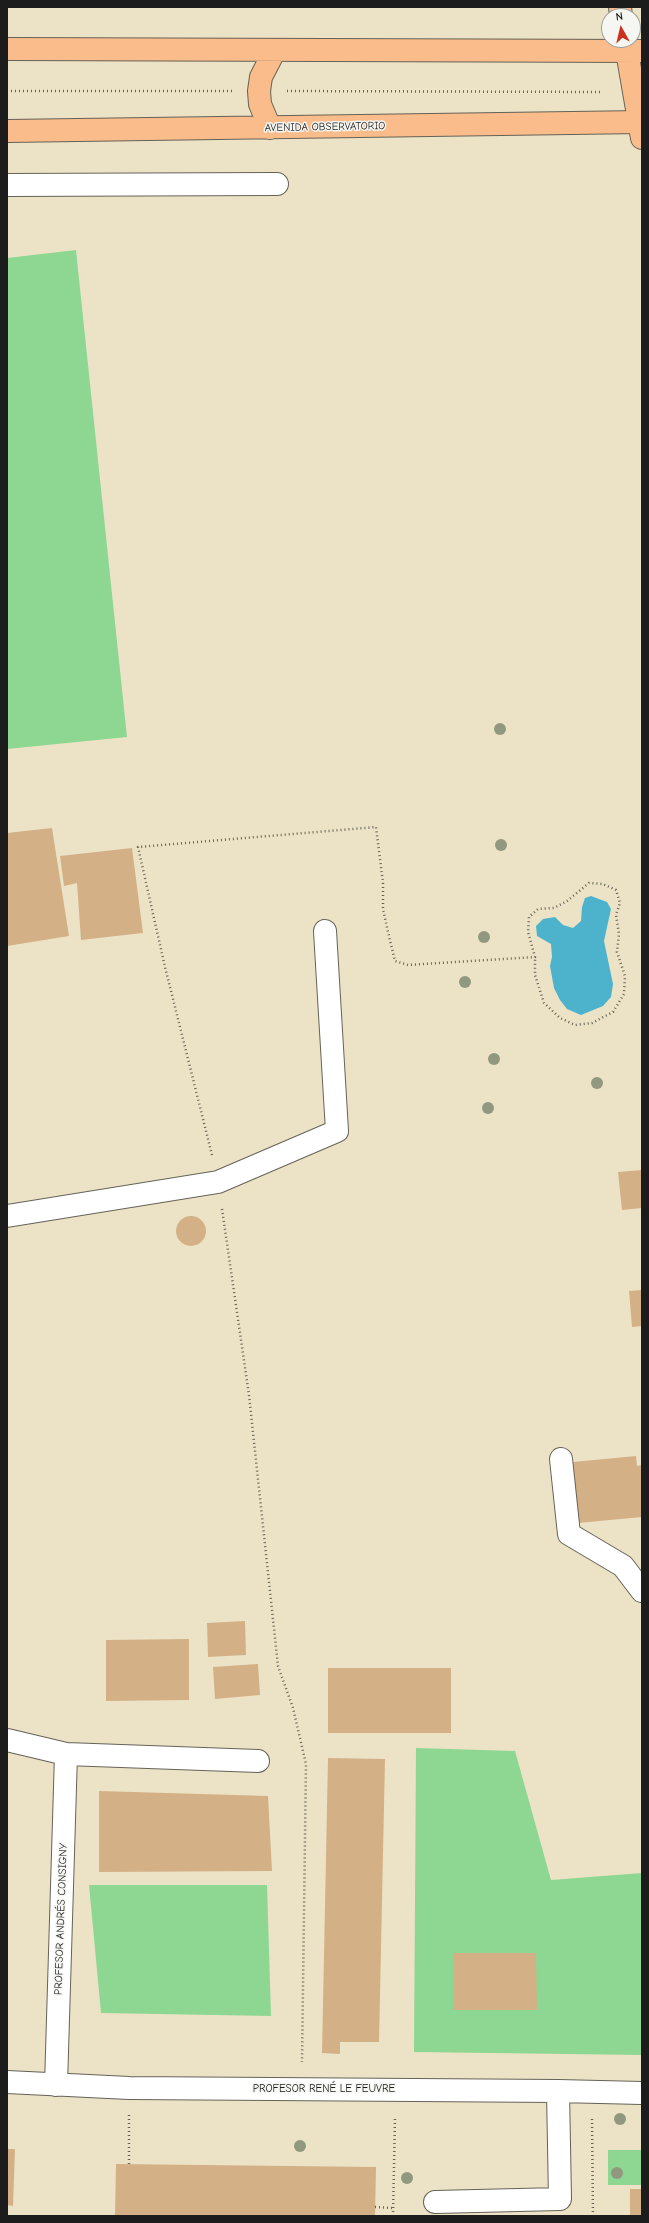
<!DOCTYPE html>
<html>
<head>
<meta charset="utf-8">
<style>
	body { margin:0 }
	#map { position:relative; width:649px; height:2223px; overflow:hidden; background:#ece3c6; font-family:"Comic Neue",sans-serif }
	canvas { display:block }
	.frame { position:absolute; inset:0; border:8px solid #1c1c1c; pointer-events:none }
	.north { position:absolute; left:601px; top:8px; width:40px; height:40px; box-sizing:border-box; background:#f6f6f2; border:1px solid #9f9f9c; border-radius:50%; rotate:352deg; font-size:11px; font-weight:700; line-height:16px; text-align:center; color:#1c1c1c }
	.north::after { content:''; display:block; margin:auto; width:14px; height:18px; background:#c8321e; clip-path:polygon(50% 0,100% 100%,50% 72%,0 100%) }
</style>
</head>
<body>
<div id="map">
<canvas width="649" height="2223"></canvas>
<div class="frame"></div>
<div class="north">N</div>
</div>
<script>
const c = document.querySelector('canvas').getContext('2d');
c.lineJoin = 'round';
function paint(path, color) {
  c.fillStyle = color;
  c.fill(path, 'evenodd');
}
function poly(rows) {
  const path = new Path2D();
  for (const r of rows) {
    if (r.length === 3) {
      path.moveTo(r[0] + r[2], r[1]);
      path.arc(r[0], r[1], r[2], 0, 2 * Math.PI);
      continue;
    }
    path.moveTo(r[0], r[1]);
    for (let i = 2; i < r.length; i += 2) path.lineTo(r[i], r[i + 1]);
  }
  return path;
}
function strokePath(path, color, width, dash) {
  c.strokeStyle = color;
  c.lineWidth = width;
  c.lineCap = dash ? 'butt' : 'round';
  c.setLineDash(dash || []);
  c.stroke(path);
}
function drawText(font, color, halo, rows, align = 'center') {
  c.font = font + ' "Comic Neue",sans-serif';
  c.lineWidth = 3;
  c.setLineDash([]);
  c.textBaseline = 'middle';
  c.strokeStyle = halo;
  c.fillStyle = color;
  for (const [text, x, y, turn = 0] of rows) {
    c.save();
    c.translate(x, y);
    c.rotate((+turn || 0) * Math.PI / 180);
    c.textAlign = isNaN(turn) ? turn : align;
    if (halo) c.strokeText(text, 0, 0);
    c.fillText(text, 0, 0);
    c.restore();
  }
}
const green = poly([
	[76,250,127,737,7,749,7,258],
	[416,1748,515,1751,551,1880,642,1873,642,2055,414,2052],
	[89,1885,267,1885,271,2016,101,2013],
	[608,2150,642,2150,642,2185,608,2185]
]);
const water = poly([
	[591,896,607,902,611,909,604,941,613,984,611,997,603,1006,581,1015,567,1009,560,1000,554,988,550,966,552,957,551,944,537,936,536,926,543,919,555,917,563,925,573,928,581,921,582,907,585,898]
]);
const building = poly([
	[52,828,69,936,7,946,7,833],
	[132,848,143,933,81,940,77,883,64,886,60,856],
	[642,1170,642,1208,622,1210,618,1172],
	[191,1231,15],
	[642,1290,642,1326,632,1327,629,1291],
	[636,1456,637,1466,642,1465,642,1517,578,1523,573,1462],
	[245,1621,246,1655,208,1657,207,1623],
	[189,1639,189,1700,106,1701,106,1640],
	[258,1664,260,1695,215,1699,213,1667],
	[328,1668,451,1668,451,1733,328,1733],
	[328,1758,385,1759,379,2042,340,2042,340,2054,322,2053],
	[99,1791,268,1796,272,1871,99,1872],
	[453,1953,536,1953,537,2010,453,2010],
	[7,2149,15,2149,13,2206,7,2205],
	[116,2164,376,2167,375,2216,115,2216],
	[630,2189,642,2189,642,2216,630,2216]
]);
const path = poly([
	[7,91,232,91],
	[287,91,600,92],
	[212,1155,165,967,138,847,376,827,383,883,383,909,388,932,395,961,408,965,535,957,528,932,529,917,538,909,554,908,567,901,589,883,603,884,616,890,620,903,616,915,619,934,617,952,625,976,624,994,613,1012,592,1023,575,1025,560,1018,544,1003,535,975,535,957],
	[222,1209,249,1395,278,1666,293,1708,306,1764,302,2062],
	[592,2119,593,2216],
	[129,2164,129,2115],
	[375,2207,393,2208],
	[393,2216,395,2118]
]);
const minor = poly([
	[7,185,277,184],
	[7,1216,218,1182,337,1131,325,931],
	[561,1459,569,1534,623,1566,642,1591],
	[7,1740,66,1754,258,1761],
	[7,2082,129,2088,558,2091,642,2093],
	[56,2085,66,1754],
	[435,2202,560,2199,558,2091]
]);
const major = poly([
	[620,7,621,16],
	[625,40,642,138],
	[7,49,642,51],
	[270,128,260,104,259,91,261,77,275,50],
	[7,131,642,122]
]);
const trees = [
	[500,729],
	[501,845],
	[484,937],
	[465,982],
	[494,1059],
	[597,1083],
	[488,1108],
	[620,2119],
	[300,2146],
	[617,2173],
	[407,2178]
];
const streetNames = [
	["AVENIDA OBSERVATORIO",325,127,-1],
	["PROFESOR ANDRÉS CONSIGNY",61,1919,-88],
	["PROFESOR RENÉ LE FEUVRE",324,2089]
];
paint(green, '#8ed792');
paint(water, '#4db2cc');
paint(building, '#d4b086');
strokePath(minor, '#656258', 24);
strokePath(major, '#656258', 24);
strokePath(path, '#656258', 2.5, [1, 3]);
strokePath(minor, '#fff', 22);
strokePath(major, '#f9bc8a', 22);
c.fillStyle = '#90997f';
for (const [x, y] of trees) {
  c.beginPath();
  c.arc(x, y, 6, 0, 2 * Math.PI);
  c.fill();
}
drawText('11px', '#1c1c1c', '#f6f6f2', streetNames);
</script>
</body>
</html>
